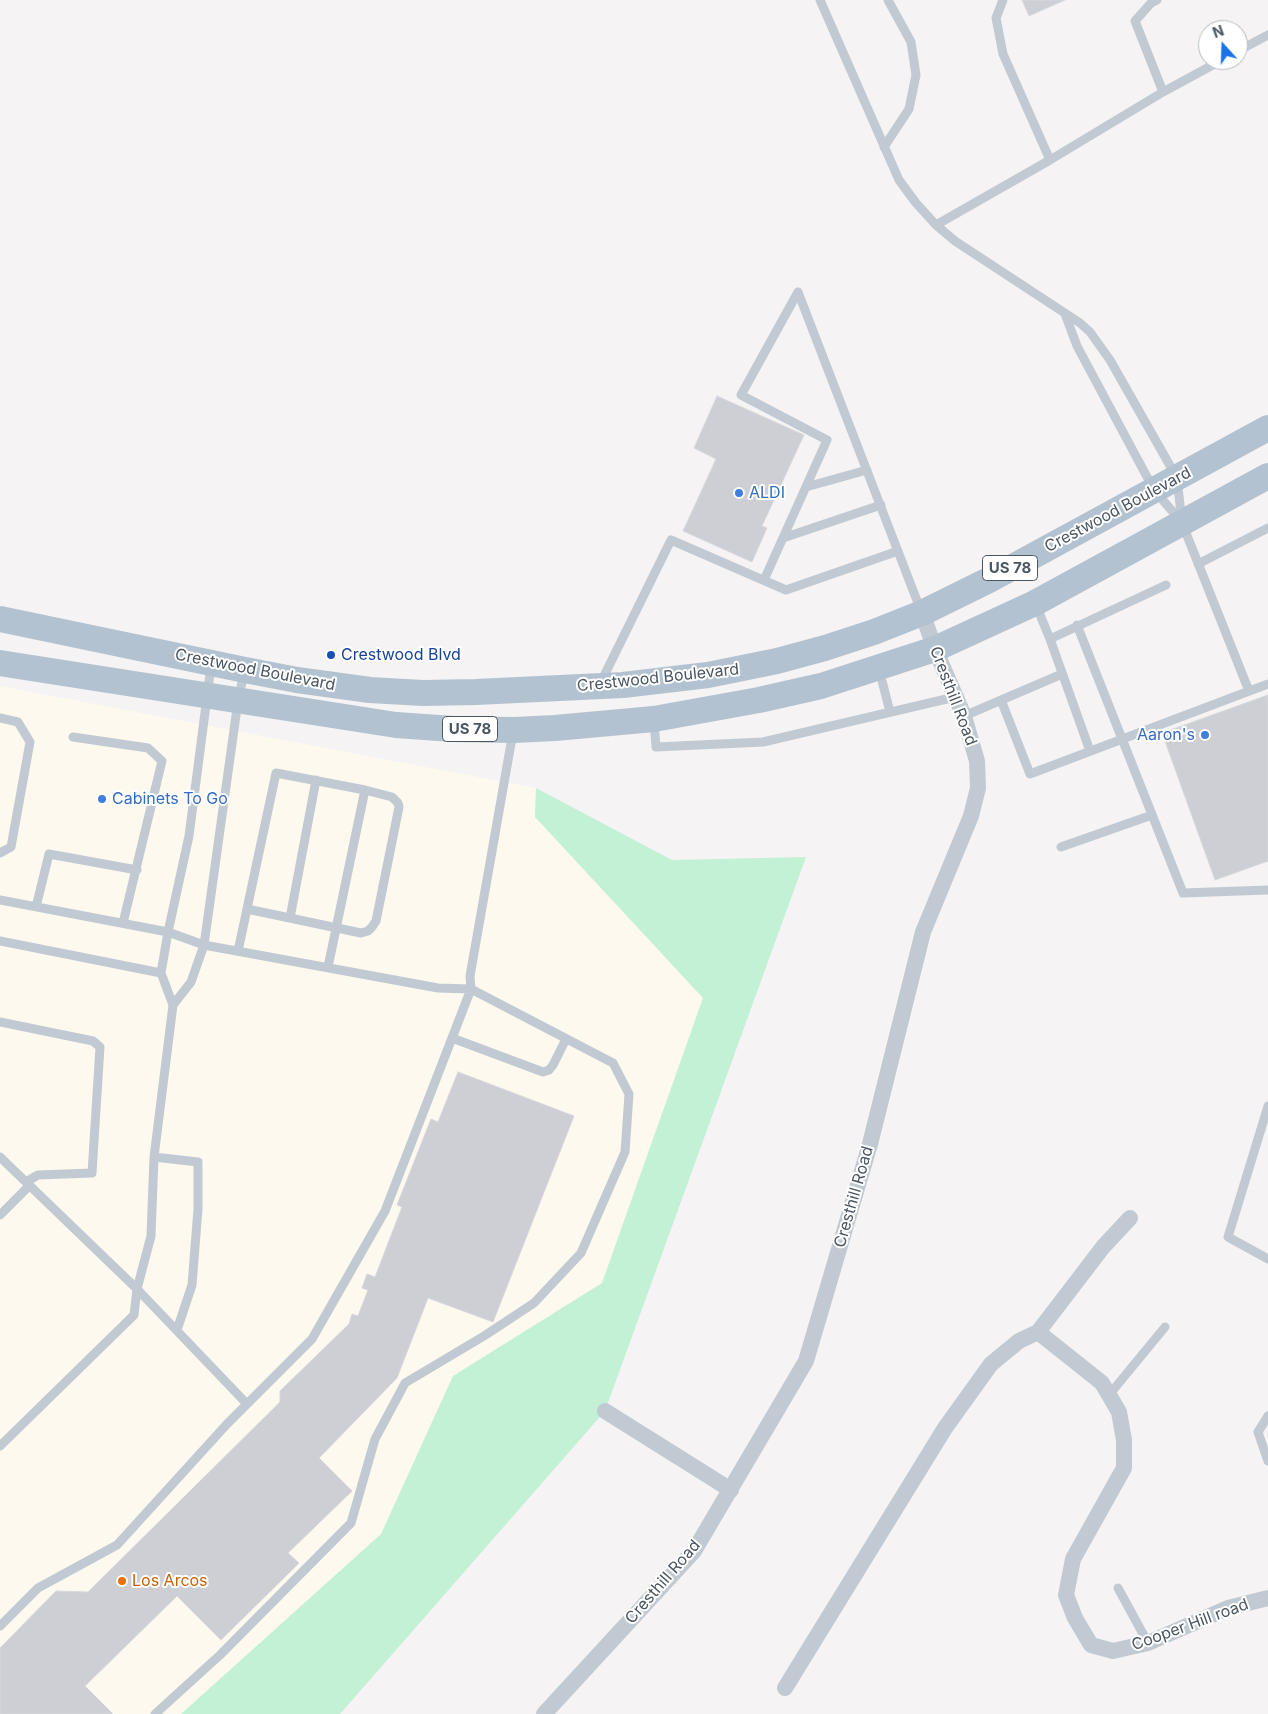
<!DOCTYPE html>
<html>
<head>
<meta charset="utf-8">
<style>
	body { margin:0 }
	#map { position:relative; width:1268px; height:1714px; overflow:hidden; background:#f5f3f3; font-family:Inter,sans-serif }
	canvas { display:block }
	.north { position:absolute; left:1198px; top:20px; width:50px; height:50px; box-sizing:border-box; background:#fff; border:1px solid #b7bbc0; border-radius:50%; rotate:340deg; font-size:14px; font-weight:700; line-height:20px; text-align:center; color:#4a5661 }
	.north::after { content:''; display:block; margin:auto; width:18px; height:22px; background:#1a73e8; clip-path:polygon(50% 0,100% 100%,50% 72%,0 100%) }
</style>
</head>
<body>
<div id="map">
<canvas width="1268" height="1714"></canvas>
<div class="north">N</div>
</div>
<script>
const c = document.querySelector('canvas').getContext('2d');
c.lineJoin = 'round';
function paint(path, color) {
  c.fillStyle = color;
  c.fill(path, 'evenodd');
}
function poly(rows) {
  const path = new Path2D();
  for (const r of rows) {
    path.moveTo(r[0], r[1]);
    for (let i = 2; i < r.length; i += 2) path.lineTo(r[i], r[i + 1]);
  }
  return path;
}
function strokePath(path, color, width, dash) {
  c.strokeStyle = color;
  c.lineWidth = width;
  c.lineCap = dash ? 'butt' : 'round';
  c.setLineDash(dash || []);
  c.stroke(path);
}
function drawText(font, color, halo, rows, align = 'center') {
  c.font = font + ' Inter,sans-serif';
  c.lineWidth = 4;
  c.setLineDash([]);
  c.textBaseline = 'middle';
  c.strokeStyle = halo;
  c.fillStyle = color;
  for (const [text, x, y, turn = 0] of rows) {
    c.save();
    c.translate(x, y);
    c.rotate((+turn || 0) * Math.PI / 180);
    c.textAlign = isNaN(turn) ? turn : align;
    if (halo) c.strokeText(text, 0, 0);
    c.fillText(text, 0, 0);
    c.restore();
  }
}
const commercial = poly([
	[0,686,536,788,535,817,703,998,602,1283,453,1376,381,1534,181,1714,0,1714]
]);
const green = poly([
	[536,788,672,860,806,857,605,1411,340,1714,181,1714,381,1534,453,1376,602,1283,703,998,535,817]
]);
const building = poly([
	[1022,0,1065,0,1029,16,1022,0],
	[717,396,804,435,762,526,767,528,752,562,683,531,716,459,694,448,717,396],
	[1268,695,1268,861,1215,880,1162,733,1268,695],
	[458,1072,574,1116,493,1322,428,1298,397,1378,319,1458,352,1491,288,1553,299,1563,221,1640,177,1596,85,1686,113,1714,0,1714,0,1648,56,1591,88,1592,280,1402,280,1391,349,1324,352,1314,358,1316,368,1290,362,1288,367,1274,375,1277,402,1207,397,1205,431,1119,438,1122,458,1072]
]);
const lane = poly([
	[820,0,899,180,916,203,936,225,955,241,1080,323,1090,332,1110,360,1177,478,1182,523,1249,691],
	[1003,0,996,18,1003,54,1050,160],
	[1157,0,1151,3,1135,21,1163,92],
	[1238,51,1268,35],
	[884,147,909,109,916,75,911,42,888,0],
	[936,225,1050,160,1163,92,1222,60],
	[798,292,921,611],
	[1065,314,1077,346,1154,490,1180,520],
	[806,487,867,470],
	[783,538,881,505],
	[1198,564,1268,528],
	[764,580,827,440,741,395,798,292],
	[1036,605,1050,639,1090,751],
	[1077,625,1183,893,1268,890],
	[1050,639,1166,585],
	[879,669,890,712],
	[601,682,671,540,786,590,898,551],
	[1001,700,1030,774,1268,684],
	[964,716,1062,674],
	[0,718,18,722,30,742,11,847,0,853],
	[654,722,656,747,763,742,955,697],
	[73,737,148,748,162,761,123,923],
	[1061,847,1152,815],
	[0,900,168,932,204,945,438,988,471,989,470,976,513,732],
	[36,907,49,854,137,870],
	[247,909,361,933,368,931,372,927,376,921,399,807,398,803,392,797,365,790],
	[290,918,316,780],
	[0,941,161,973],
	[238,951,276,773,365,790,328,967],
	[173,1005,191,982,204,945,238,701,244,673],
	[0,1022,93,1041,100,1047,92,1173,38,1175,26,1182],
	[452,1038,543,1072,549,1070,553,1065,566,1039],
	[1268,1106,1228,1237,1268,1259],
	[0,1157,137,1289,247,1404],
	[154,1157,198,1162,198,1209,192,1285,177,1330],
	[0,1215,29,1186],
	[1109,1395,1165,1327],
	[1268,1416,1258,1432,1268,1461],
	[0,1446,134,1315,137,1289,151,1236,154,1157,173,1005,161,973,168,932,189,836,211,666],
	[1118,1588,1148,1643],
	[0,1626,38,1588,117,1545,227,1424,312,1339,385,1211,471,989,613,1063,629,1094,625,1152,581,1253,534,1303,484,1336,405,1383,375,1439,351,1523,220,1655,155,1714]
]);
const street = poly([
	[1038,1332,1102,1383,1119,1412,1124,1440,1124,1468,1073,1559,1066,1595,1075,1618,1091,1645,1113,1651,1148,1643,1228,1608,1268,1598],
	[605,1411,731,1490],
	[785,1688,945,1428,991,1364,1019,1341,1038,1332,1103,1247,1130,1218],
	[544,1714,694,1551,806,1361,870,1144,923,932,971,816,978,788,977,761,964,716,935,649,922,613]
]);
const primary = poly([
	[0,619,245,670,297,680,370,690,423,693,476,692,623,685,708,675,777,661,825,648,874,632,922,613,989,580,1268,428],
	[0,663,396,725,453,729,514,730,555,728,654,719,759,700,821,686,935,649,1035,603,1268,476]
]);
const markers = [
	[739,493,5,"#3f7fe0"],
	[331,655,5,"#1a4fb4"],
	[1205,735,5,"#3f7fe0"],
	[102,799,5,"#3f7fe0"],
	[122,1581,5,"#e8710a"]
];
const shields = [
	[1010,568,55],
	[470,729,55]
];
const shieldNames = [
	["US 78",1010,568],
	["US 78",470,729]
];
const shopNames = [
	["ALDI",749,493],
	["Aaron's",1195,735,"right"],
	["Cabinets To Go",112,799]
];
const streetNames = [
	["Crestwood Boulevard",1118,510,-28],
	["Crestwood Boulevard",255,670,11],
	["Crestwood Boulevard",658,678,-6],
	["Cresthill Road",953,696,69],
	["Cresthill Road",854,1197,-74],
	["Cresthill Road",663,1582,-49],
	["Cooper Hill road",1190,1625,-20]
];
const transitNames = [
	["Crestwood Blvd",341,655]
];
const foodNames = [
	["Los Arcos",132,1581]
];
paint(commercial, '#fdf9ef');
paint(green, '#c3f1d5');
paint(building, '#cdcfd5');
strokePath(building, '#d7d9de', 1);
strokePath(lane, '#c1cad2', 9);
strokePath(street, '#c1cad2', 16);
strokePath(primary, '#b3c2d1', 26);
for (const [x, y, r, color] of markers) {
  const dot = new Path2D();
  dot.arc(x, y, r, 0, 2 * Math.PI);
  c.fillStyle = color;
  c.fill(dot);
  strokePath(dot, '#fff', 2);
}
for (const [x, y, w] of shields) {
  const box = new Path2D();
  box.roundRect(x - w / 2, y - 12.5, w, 25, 4);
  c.fillStyle = '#fff';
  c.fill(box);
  strokePath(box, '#4a5661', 1);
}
drawText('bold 15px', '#4a5661', null, shieldNames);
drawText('16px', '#366cbe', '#fff', shopNames, 'left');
drawText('16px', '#4a5661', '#fff', streetNames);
drawText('16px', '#164399', '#fff', transitNames, 'left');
drawText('16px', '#c56008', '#fff', foodNames, 'left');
</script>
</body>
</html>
